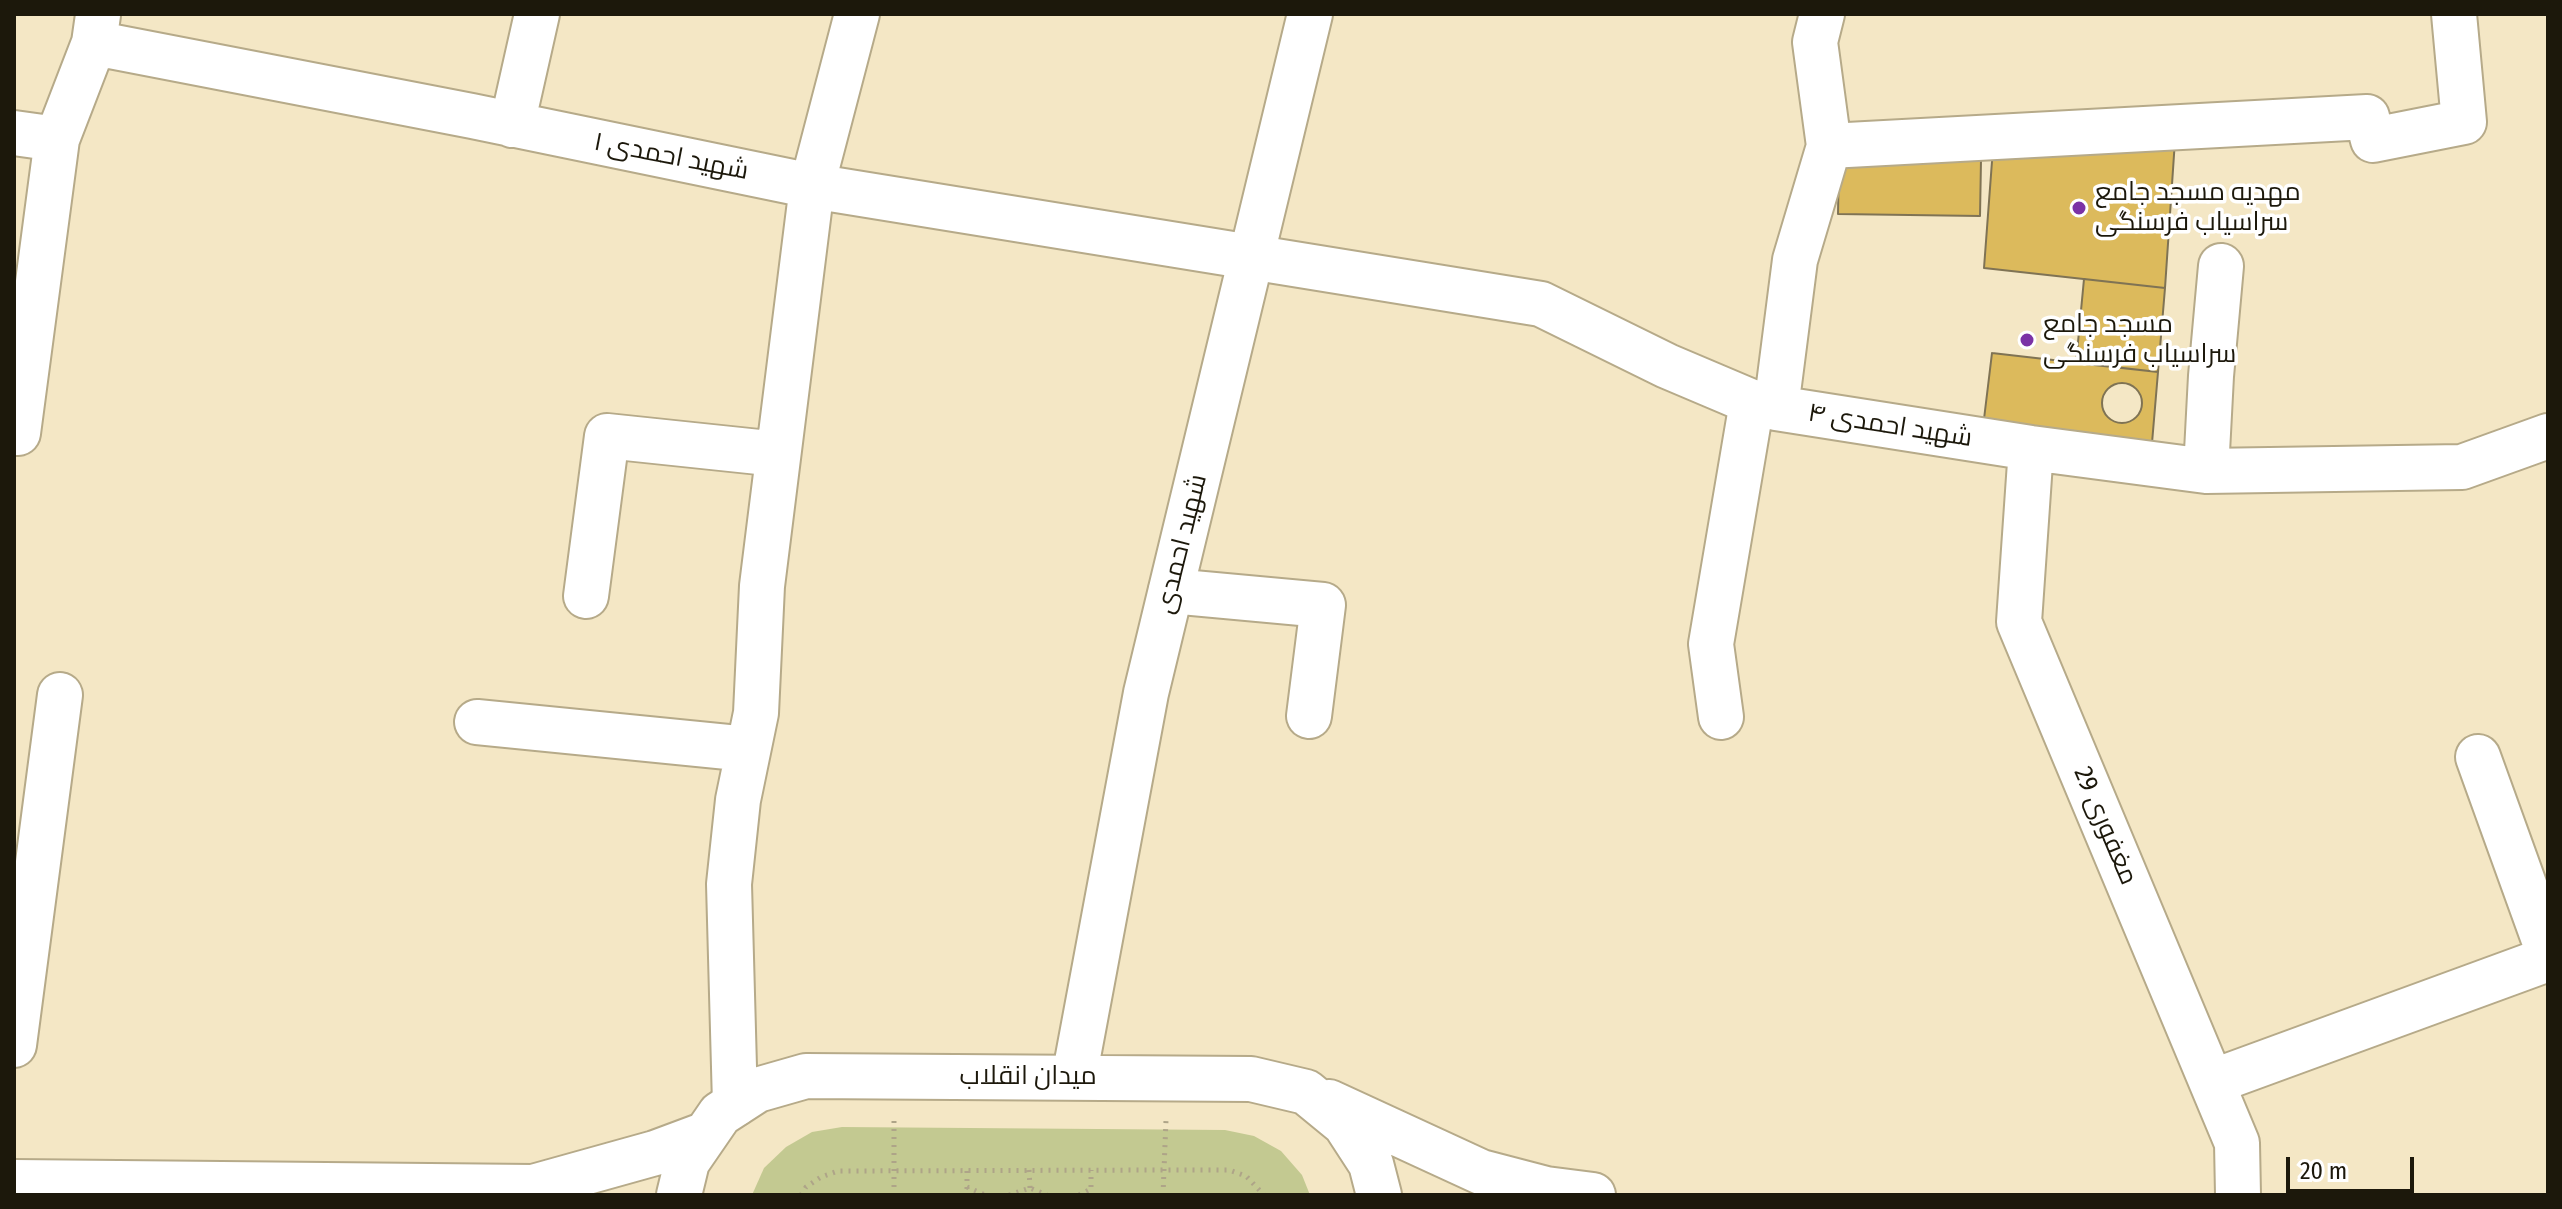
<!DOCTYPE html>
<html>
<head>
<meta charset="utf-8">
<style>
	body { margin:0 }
	#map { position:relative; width:2562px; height:1209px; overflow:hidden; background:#f4e7c5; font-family:"Fira Sans Condensed",sans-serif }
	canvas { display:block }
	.frame { position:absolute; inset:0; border:16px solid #1c180b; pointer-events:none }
	.scale { position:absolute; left:2286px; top:1157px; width:128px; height:36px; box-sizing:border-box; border:4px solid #1c180b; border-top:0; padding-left:10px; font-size:24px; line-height:28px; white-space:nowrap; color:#1c180b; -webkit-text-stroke:6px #fff; paint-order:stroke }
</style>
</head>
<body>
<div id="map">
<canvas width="2562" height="1209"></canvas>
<div class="frame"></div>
<div class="scale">20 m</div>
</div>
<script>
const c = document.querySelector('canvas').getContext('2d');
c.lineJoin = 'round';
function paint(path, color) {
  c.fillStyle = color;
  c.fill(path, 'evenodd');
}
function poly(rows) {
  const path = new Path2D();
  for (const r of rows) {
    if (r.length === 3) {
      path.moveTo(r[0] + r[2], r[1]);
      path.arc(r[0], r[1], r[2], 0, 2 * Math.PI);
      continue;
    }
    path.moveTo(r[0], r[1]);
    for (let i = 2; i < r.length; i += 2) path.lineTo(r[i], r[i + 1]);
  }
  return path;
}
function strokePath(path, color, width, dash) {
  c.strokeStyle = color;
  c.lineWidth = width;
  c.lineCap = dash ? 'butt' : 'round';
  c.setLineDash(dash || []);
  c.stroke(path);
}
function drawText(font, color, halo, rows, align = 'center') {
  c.font = font + ' "Fira Sans Condensed",Cairo,sans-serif';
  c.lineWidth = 7;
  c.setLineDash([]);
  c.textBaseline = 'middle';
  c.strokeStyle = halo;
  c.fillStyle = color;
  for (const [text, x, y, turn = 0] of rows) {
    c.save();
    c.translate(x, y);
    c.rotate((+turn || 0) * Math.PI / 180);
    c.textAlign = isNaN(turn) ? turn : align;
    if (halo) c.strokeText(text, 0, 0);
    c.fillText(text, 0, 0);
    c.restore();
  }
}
const green = poly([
	[842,1127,1225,1130,1254,1136,1281,1151,1302,1175,1310,1195,752,1195,764,1168,786,1147,812,1132]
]);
const building = poly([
	[2175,140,2165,288,1984,268,1993,148,2175,140],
	[1839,158,1981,160,1980,216,1838,214,1839,158],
	[2084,279,2165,288,2158,372,2076,363,2084,279],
	[1992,353,2158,372,2152,443,1984,419,1992,353],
	[2122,403,20]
]);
const path = poly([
	[1029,1170,1030,1188],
	[967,1171,967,1195],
	[967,1187,985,1195],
	[801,1195,806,1187,821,1177,838,1171,1165,1170,1229,1170,1246,1176,1264,1195],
	[894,1195,894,1120],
	[1009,1195,1030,1188,1047,1195],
	[1079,1195,1091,1189],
	[1091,1195,1091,1170],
	[1163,1195,1166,1120]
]);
const street = poly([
	[94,43,472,116,812,186,1541,304,1667,366,1752,402,1776,408,2031,448,2206,471,2462,467,2548,436],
	[512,125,537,14],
	[14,133,57,139,94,43,98,15],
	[1829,146,2367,117,2373,140,2464,122,2454,14],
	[1776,408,1795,260,1829,146,1815,42,1822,14],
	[18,433,57,139],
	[2031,448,2019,622,2237,1143,2238,1195],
	[2206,471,2211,376,2221,266],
	[1171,591,1323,605,1309,716],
	[586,596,607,436,778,454],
	[1721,717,1711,644,1752,402],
	[477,722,748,749],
	[2478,757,2548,951],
	[14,1045,60,695],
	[2212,1082,2548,959],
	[735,1104,729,884,738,800,756,713,762,586,812,186,857,14]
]);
const secondary = poly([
	[1074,1078,1146,693,1310,14],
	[1329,1102,1481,1172,1546,1189,1593,1195],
	[14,1182,533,1187,655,1153,706,1134],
	[679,1195,687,1162,720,1114,757,1090,806,1076,1251,1079,1306,1092,1345,1124,1371,1164,1379,1195]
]);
const markers = [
	[2079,208,8,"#7b32a5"],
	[2027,340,8,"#7b32a5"]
];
const streetNames = [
	["شهید احمدی ۱",671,157,11],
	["شهید احمدی ۴",1890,426,9],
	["شهید احمدی",1182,544,-76],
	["مغفوری 29",2105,826,67],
	["میدان انقلاب",1028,1077]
];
const poiNames = [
	["مهدیه مسجد جامع",2095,193],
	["سراسیاب فرسنگی",2095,223],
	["مسجد جامع",2043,325],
	["سراسیاب فرسنگی",2043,355]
];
paint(green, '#c3c991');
paint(building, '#dcba5c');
strokePath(building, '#7f7354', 2);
strokePath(street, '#b6aa89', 48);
strokePath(secondary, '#b6aa89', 48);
strokePath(path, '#aea488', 5, [2, 6]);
strokePath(street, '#fff', 44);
strokePath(secondary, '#fff', 44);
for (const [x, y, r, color] of markers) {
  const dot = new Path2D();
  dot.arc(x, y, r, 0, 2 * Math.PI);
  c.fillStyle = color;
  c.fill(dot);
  strokePath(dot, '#fff', 3);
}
drawText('26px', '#1c180b', '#fff', streetNames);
drawText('26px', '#1c180b', '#fff', poiNames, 'left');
</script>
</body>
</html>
